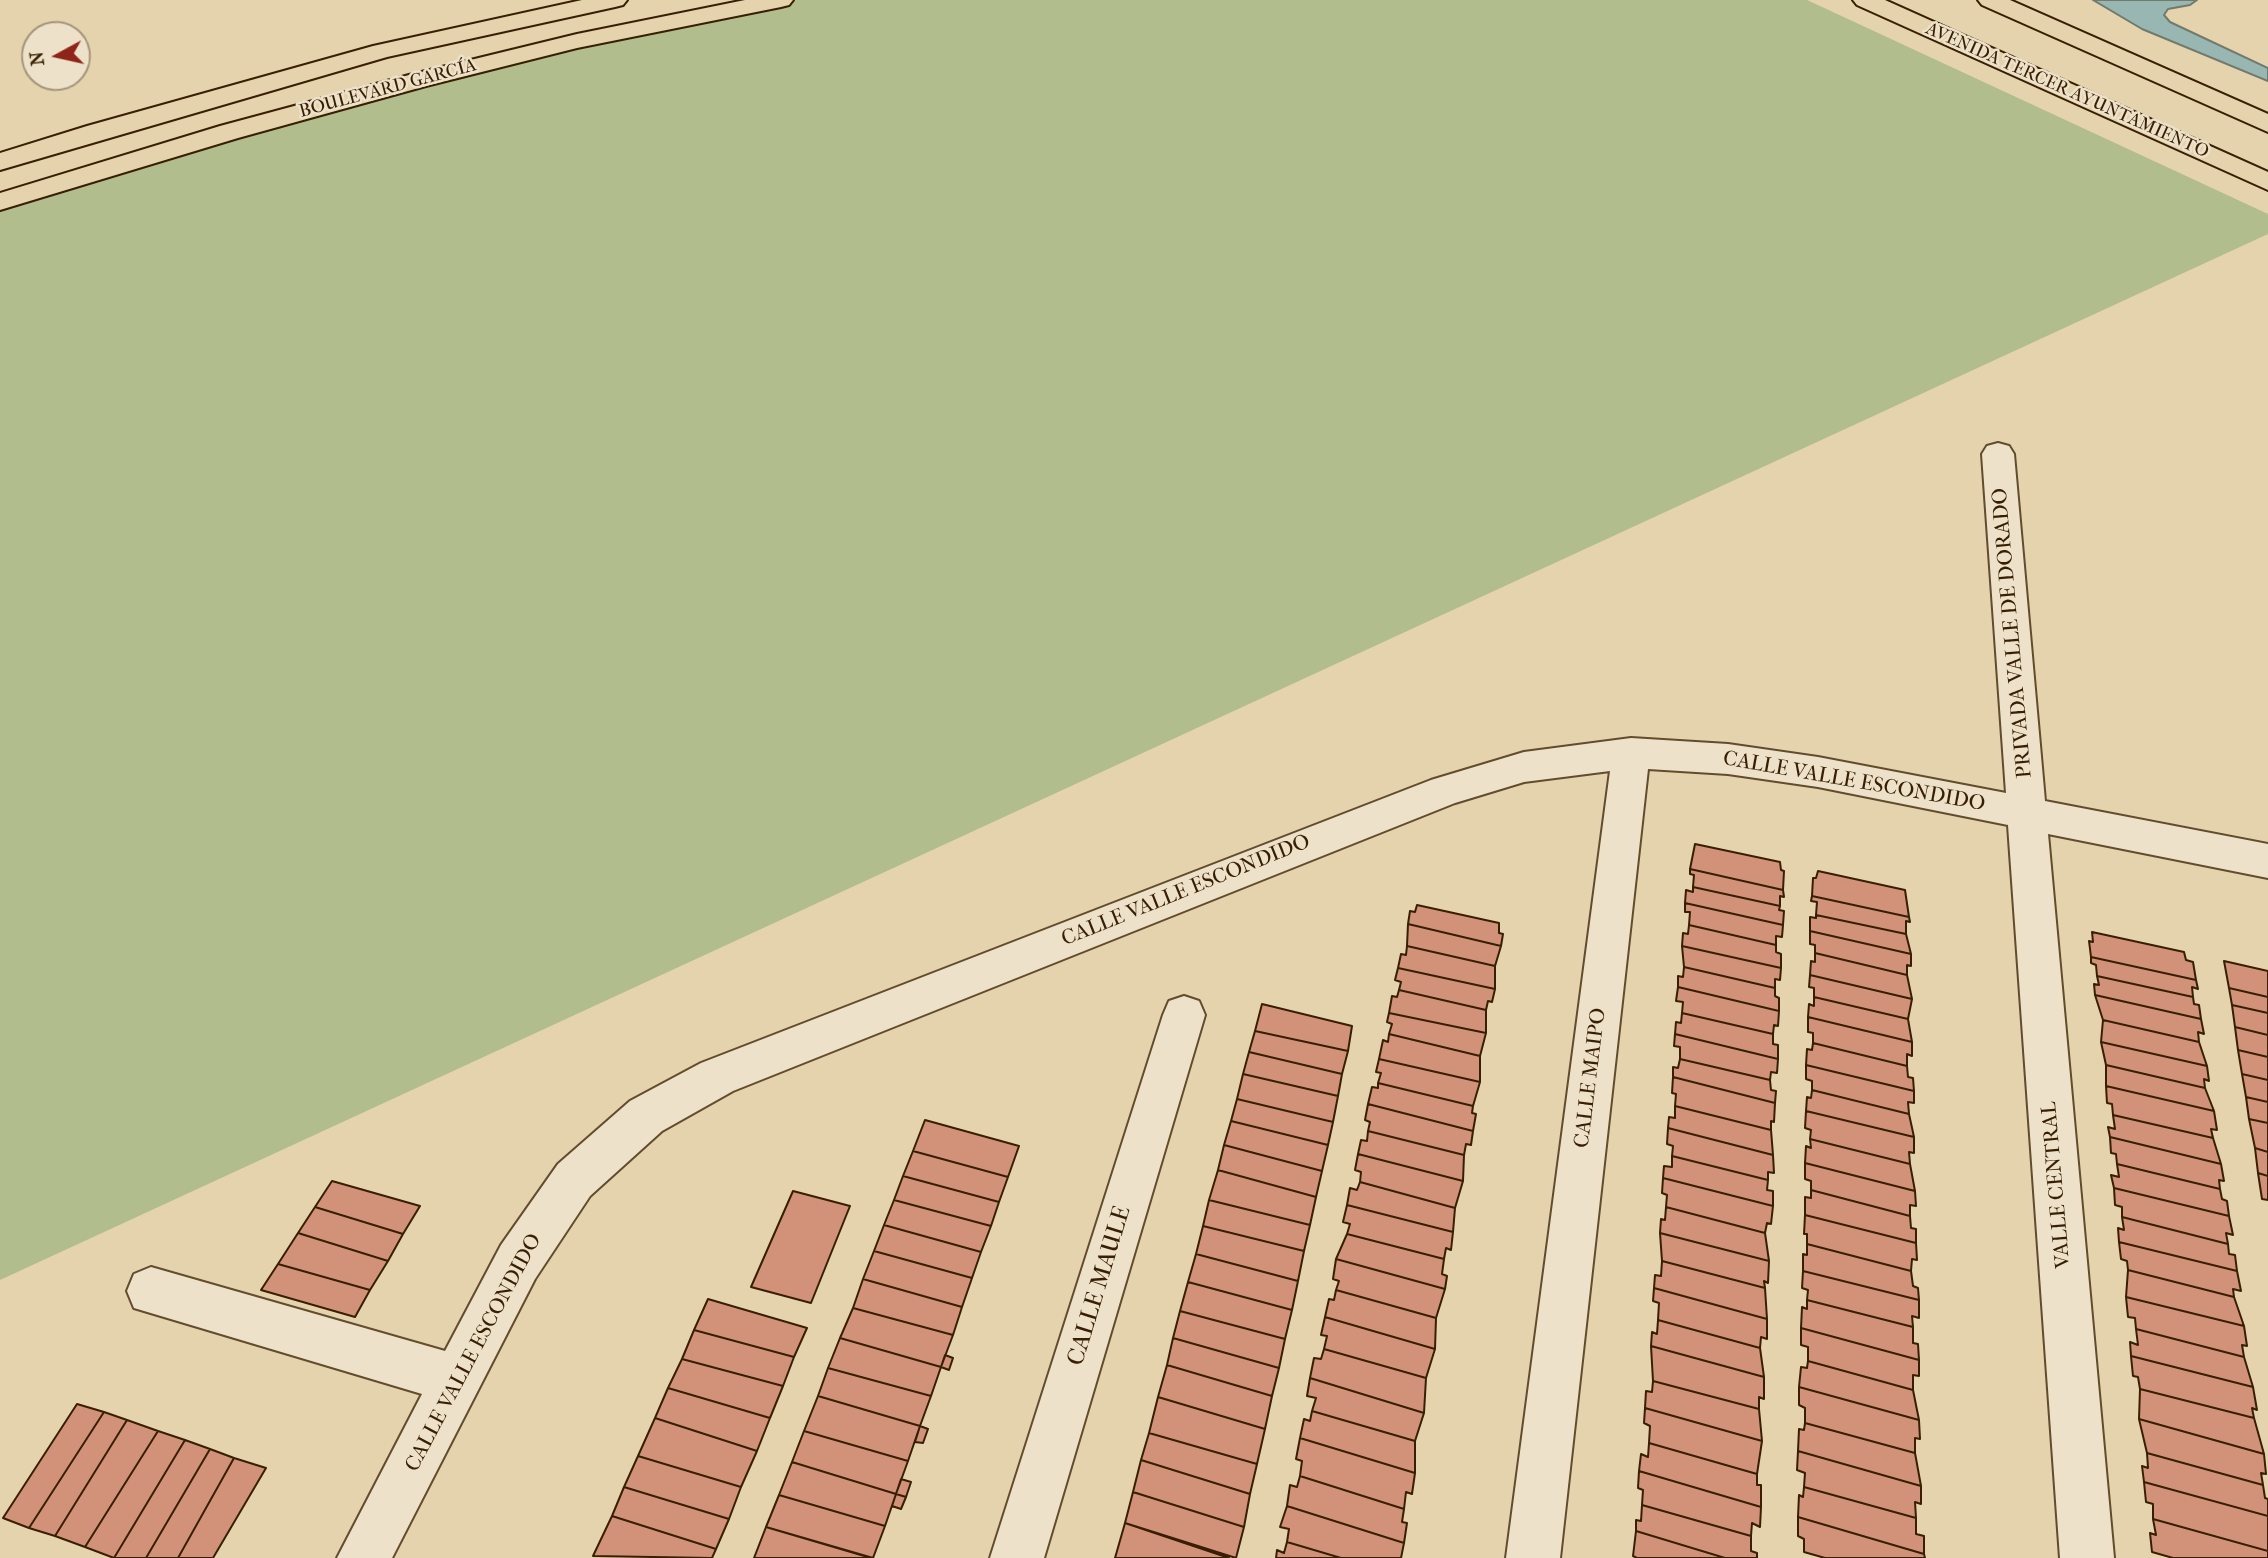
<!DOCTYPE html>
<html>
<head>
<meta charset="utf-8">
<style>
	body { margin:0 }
	#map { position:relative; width:2268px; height:1558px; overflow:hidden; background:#e4d3ac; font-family:"IM FELL French Canon",serif }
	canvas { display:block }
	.north { position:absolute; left:21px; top:21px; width:70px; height:70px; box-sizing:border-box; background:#ede2c9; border:2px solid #a5947a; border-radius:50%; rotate:262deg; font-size:19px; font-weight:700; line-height:28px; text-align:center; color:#381f03 }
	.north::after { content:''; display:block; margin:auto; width:24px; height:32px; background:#8f2418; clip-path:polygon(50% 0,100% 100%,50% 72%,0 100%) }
</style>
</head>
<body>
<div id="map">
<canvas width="2268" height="1558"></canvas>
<div class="north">N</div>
</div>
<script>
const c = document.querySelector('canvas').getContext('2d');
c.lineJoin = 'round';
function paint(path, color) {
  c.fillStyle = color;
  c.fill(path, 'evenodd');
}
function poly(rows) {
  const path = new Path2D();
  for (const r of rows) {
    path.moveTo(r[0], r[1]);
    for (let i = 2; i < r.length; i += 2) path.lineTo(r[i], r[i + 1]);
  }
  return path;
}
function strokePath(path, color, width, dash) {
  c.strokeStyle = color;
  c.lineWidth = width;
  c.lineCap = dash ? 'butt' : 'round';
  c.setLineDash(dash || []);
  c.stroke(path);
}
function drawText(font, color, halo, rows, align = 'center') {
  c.font = font + ' "IM FELL French Canon",serif';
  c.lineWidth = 5;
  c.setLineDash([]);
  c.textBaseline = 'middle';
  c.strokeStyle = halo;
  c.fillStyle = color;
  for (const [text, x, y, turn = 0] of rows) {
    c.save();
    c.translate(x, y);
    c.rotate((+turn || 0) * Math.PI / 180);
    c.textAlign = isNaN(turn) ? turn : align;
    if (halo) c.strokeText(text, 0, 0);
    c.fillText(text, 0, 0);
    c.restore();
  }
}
const green = poly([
	[797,0,1807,0,2268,214,2268,234,0,1280,0,211,230,141,541,53,723,12]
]);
const water = poly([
	[2093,0,2197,0,2190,5,2168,9,2164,15,2170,22,2268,68,2268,81,2142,29,2093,0]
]);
const building = poly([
	[1695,844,1780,862,1781,870,1784,871,1783,890,1690,869,1695,844],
	[1690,869,1783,890,1784,897,1780,896,1780,906,1693,887,1694,875,1690,874,1690,869],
	[1818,871,1905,890,1909,917,1812,896,1813,878,1816,878,1818,871],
	[1693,887,1780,906,1779,910,1784,911,1783,925,1685,903,1686,890,1693,892,1693,887],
	[1812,896,1909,917,1910,922,1906,921,1906,934,1816,915,1817,902,1811,901,1812,896],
	[1685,903,1783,925,1782,937,1776,936,1776,945,1689,925,1690,912,1685,912,1685,903],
	[1417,905,1499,923,1499,933,1503,934,1501,946,1408,924,1410,911,1415,912,1417,905],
	[1816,915,1906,934,1911,954,1810,931,1810,917,1816,918,1816,915],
	[1408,924,1501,946,1495,966,1407,946,1408,924],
	[1689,925,1776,945,1776,952,1781,954,1781,968,1682,946,1683,933,1688,934,1689,925],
	[1810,931,1911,954,1911,966,1907,965,1907,975,1815,953,1815,945,1810,944,1810,931],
	[2092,932,2184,952,2186,960,2193,962,2196,980,2091,957,2089,941,2093,942,2092,932],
	[1407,946,1495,966,1495,989,1398,968,1401,954,1406,955,1407,946],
	[1682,946,1781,968,1780,980,1775,979,1775,988,1684,967,1682,946],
	[1815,953,1907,975,1912,999,1810,975,1811,961,1815,962,1815,953],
	[2091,957,2196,980,2198,989,2192,987,2193,997,2097,976,2096,965,2091,963,2091,957],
	[2224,961,2268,971,2268,997,2229,988,2224,961],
	[1684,967,1775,988,1775,996,1779,998,1779,1011,1678,987,1678,976,1683,977,1684,967],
	[1398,968,1495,989,1492,1002,1488,1001,1486,1010,1399,990,1401,982,1395,980,1398,968],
	[1810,975,1912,999,1908,1019,1814,997,1814,988,1809,987,1810,975],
	[2097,976,2193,997,2194,1004,2199,1005,2201,1019,2095,995,2094,984,2099,985,2097,976],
	[1678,987,1779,1011,1778,1026,1774,1025,1773,1034,1682,1013,1683,1002,1676,1001,1678,987],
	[2229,988,2268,997,2268,1013,2232,1005,2229,988],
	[1399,990,1486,1010,1486,1033,1389,1013,1392,996,1397,997,1399,990],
	[2095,995,2201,1019,2204,1034,2198,1032,2199,1042,2103,1020,2095,995],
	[1814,997,1908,1019,1912,1042,1808,1017,1809,1004,1814,1006,1814,997],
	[1262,1004,1352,1026,1348,1051,1255,1031,1262,1004],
	[2232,1005,2268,1013,2268,1035,2235,1027,2232,1005],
	[1389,1013,1486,1033,1480,1056,1389,1034,1392,1024,1387,1022,1389,1013],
	[1682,1013,1773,1034,1773,1044,1778,1045,1778,1059,1675,1034,1676,1022,1681,1023,1682,1013],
	[1808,1017,1912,1042,1912,1056,1907,1054,1907,1066,1813,1043,1813,1033,1808,1032,1808,1017],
	[2103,1020,2199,1042,2207,1066,2101,1042,2103,1020],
	[2235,1027,2268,1035,2268,1057,2238,1050,2235,1027],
	[1255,1031,1348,1051,1342,1074,1249,1052,1255,1031],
	[1389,1034,1480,1056,1480,1082,1379,1059,1383,1040,1388,1042,1389,1034],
	[1675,1034,1778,1059,1777,1073,1771,1072,1770,1080,1680,1059,1680,1047,1674,1046,1675,1034],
	[2101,1042,2207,1066,2209,1081,2204,1079,2205,1088,2106,1065,2101,1042],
	[1813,1043,1907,1066,1908,1077,1913,1078,1914,1091,1806,1065,1807,1049,1812,1050,1813,1043],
	[2238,1050,2268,1057,2268,1080,2242,1074,2238,1050],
	[1249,1052,1342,1074,1338,1096,1243,1074,1249,1052],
	[1379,1059,1480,1082,1473,1106,1378,1083,1381,1073,1376,1072,1379,1059],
	[1680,1059,1770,1080,1771,1090,1776,1091,1775,1103,1673,1077,1673,1067,1678,1068,1680,1059],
	[1806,1065,1914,1091,1914,1103,1908,1102,1909,1114,1812,1090,1812,1081,1806,1079,1806,1065],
	[2106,1065,2205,1088,2214,1111,2106,1086,2106,1065],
	[1243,1074,1338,1096,1333,1122,1237,1099,1243,1074],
	[2242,1074,2268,1080,2268,1102,2246,1097,2242,1074],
	[1673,1077,1775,1103,1774,1122,1771,1121,1771,1130,1675,1106,1676,1094,1672,1093,1673,1077],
	[1378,1083,1473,1106,1472,1113,1476,1114,1473,1131,1368,1104,1372,1087,1378,1088,1378,1083],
	[2106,1086,2214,1111,2217,1130,2211,1129,2213,1138,2113,1115,2112,1104,2107,1103,2106,1086],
	[1812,1090,1909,1114,1914,1137,1806,1111,1807,1097,1811,1098,1812,1090],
	[2246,1097,2268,1102,2268,1123,2249,1119,2246,1097],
	[1237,1099,1333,1122,1328,1145,1231,1121,1237,1099],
	[1368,1104,1473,1131,1471,1145,1466,1144,1464,1155,1368,1131,1370,1122,1365,1120,1368,1104],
	[1675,1106,1771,1130,1773,1155,1668,1128,1669,1117,1675,1118,1675,1106],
	[1806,1111,1914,1137,1914,1153,1909,1152,1910,1164,1810,1139,1811,1130,1805,1128,1806,1111],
	[2113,1115,2213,1138,2221,1164,2110,1137,2108,1127,2115,1129,2113,1115],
	[2249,1119,2268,1123,2268,1152,2255,1148,2249,1119],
	[925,1120,1019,1146,1008,1177,913,1151,925,1120],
	[1231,1121,1328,1145,1322,1171,1224,1145,1231,1121],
	[1668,1128,1773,1155,1774,1173,1768,1172,1768,1180,1672,1156,1673,1146,1667,1144,1668,1128],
	[1368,1131,1464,1155,1463,1181,1358,1154,1361,1140,1367,1141,1368,1131],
	[2110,1137,2221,1164,2224,1181,2219,1180,2220,1189,2117,1164,2116,1154,2111,1153,2110,1137],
	[1810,1139,1910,1164,1915,1191,1805,1163,1806,1146,1811,1148,1810,1139],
	[1224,1145,1322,1171,1316,1197,1218,1170,1224,1145],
	[2255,1148,2268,1152,2268,1176,2258,1173,2255,1148],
	[913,1151,1008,1177,999,1202,903,1176,913,1151],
	[1358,1154,1463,1181,1455,1208,1360,1182,1361,1172,1355,1170,1358,1154],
	[1672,1156,1768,1180,1767,1190,1773,1191,1773,1206,1663,1178,1664,1166,1672,1167,1672,1156],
	[1805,1163,1915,1191,1916,1206,1910,1205,1910,1216,1811,1190,1811,1181,1805,1179,1805,1163],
	[2117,1164,2220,1189,2222,1199,2227,1201,2229,1216,2114,1188,2111,1175,2119,1177,2117,1164],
	[1218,1170,1316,1197,1310,1225,1209,1200,1218,1170],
	[2258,1173,2268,1176,2268,1200,2262,1199,2258,1173],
	[903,1176,999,1202,991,1226,894,1200,903,1176],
	[1663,1178,1773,1206,1771,1224,1767,1223,1765,1233,1666,1207,1667,1195,1662,1193,1663,1178],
	[332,1181,420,1206,403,1234,315,1207,332,1181],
	[1360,1182,1455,1208,1453,1232,1347,1205,1350,1188,1357,1190,1360,1182],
	[2114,1188,2229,1216,2233,1235,2226,1233,2228,1244,2122,1217,2122,1207,2115,1205,2114,1188],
	[1811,1190,1910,1216,1911,1228,1916,1229,1916,1243,1805,1215,1805,1197,1811,1198,1811,1190],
	[793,1191,850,1206,811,1303,751,1287,793,1191],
	[894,1200,991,1226,981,1252,884,1225,894,1200],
	[1209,1200,1310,1225,1304,1251,1203,1226,1209,1200],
	[1347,1205,1453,1232,1451,1250,1446,1248,1444,1259,1347,1234,1350,1224,1343,1222,1347,1205],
	[315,1207,403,1234,388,1261,298,1233,315,1207],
	[1666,1207,1765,1233,1769,1261,1660,1233,1661,1219,1665,1220,1666,1207],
	[1805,1215,1916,1243,1917,1260,1912,1259,1911,1271,1807,1244,1807,1234,1804,1234,1805,1215],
	[2122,1217,2228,1244,2229,1254,2235,1255,2237,1271,2119,1242,2118,1228,2124,1230,2122,1217],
	[884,1225,981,1252,972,1278,874,1251,884,1225],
	[1203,1226,1304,1251,1298,1281,1196,1254,1203,1226],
	[298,1233,388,1261,370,1290,278,1264,298,1233],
	[1660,1233,1769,1261,1768,1283,1764,1281,1765,1288,1662,1261,1660,1233],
	[1347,1234,1444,1259,1442,1274,1447,1276,1445,1289,1336,1259,1347,1234],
	[2119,1242,2237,1271,2241,1291,2233,1289,2234,1297,2128,1270,2127,1261,2121,1259,2119,1242],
	[1807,1244,1911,1271,1913,1286,1918,1288,1919,1300,1803,1271,1803,1254,1807,1255,1807,1244],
	[874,1251,972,1278,962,1307,863,1279,874,1251],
	[1196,1254,1298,1281,1292,1310,1188,1282,1196,1254],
	[1336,1259,1445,1289,1436,1318,1336,1290,1339,1281,1333,1279,1336,1259],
	[1662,1261,1765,1288,1767,1319,1654,1288,1655,1275,1661,1276,1662,1261],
	[278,1264,370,1290,355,1317,261,1290,278,1264],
	[2128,1270,2234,1297,2244,1326,2126,1297,2128,1270],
	[1803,1271,1919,1300,1919,1318,1912,1316,1913,1327,1807,1300,1808,1290,1802,1288,1803,1271],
	[863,1279,962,1307,953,1335,853,1308,863,1279],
	[1188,1282,1292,1310,1285,1339,1180,1311,1188,1282],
	[1654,1288,1767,1319,1767,1339,1761,1337,1760,1348,1658,1320,1659,1303,1653,1301,1654,1288],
	[1336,1290,1436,1318,1435,1349,1325,1317,1329,1299,1334,1300,1336,1290],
	[2126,1297,2244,1326,2247,1346,2242,1345,2244,1357,2136,1329,2135,1318,2128,1317,2126,1297],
	[708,1299,807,1328,794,1357,694,1330,708,1299],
	[1807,1300,1913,1327,1913,1343,1918,1344,1919,1360,1801,1328,1802,1307,1807,1309,1807,1300],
	[853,1308,953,1335,941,1367,840,1338,853,1308],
	[1180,1311,1285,1339,1279,1368,1173,1338,1180,1311],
	[1325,1317,1435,1349,1426,1378,1324,1349,1327,1336,1321,1335,1325,1317],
	[1658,1320,1760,1348,1764,1377,1651,1346,1652,1332,1657,1334,1658,1320],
	[1801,1328,1919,1360,1919,1376,1913,1375,1913,1390,1808,1361,1808,1347,1801,1345,1801,1328],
	[2136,1329,2244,1357,2253,1387,2131,1356,2130,1342,2138,1345,2136,1329],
	[694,1330,794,1357,783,1386,682,1359,694,1330],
	[840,1338,941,1367,931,1396,828,1368,840,1338],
	[1173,1338,1279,1368,1272,1396,1167,1365,1173,1338],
	[1651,1346,1764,1377,1764,1399,1759,1397,1759,1409,1653,1381,1651,1346],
	[1324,1349,1426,1378,1424,1413,1310,1378,1314,1358,1321,1359,1324,1349],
	[945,1355,953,1358,949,1370,941,1367,945,1355],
	[2131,1356,2253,1387,2257,1410,2252,1408,2254,1418,2140,1389,2138,1377,2133,1376,2131,1356],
	[682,1359,783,1386,770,1418,668,1388,682,1359],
	[1808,1361,1913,1390,1919,1420,1799,1387,1801,1367,1807,1368,1808,1361],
	[1167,1365,1272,1396,1265,1429,1158,1397,1167,1365],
	[828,1368,931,1396,920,1426,818,1396,828,1368],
	[1310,1378,1424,1413,1415,1441,1312,1411,1316,1398,1307,1396,1310,1378],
	[1653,1381,1759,1409,1762,1441,1645,1408,1646,1391,1652,1392,1653,1381],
	[1799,1387,1919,1420,1920,1439,1915,1438,1915,1453,1805,1423,1805,1408,1799,1405,1799,1387],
	[668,1388,770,1418,757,1451,655,1418,668,1388],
	[2140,1389,2254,1418,2264,1454,2139,1419,2140,1389],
	[818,1396,920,1426,908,1461,804,1431,818,1396],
	[1158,1397,1265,1429,1257,1464,1149,1433,1158,1397],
	[77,1404,104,1412,29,1528,3,1518,77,1404],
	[1645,1408,1762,1441,1757,1474,1649,1443,1650,1426,1644,1423,1645,1408],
	[1312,1411,1415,1441,1415,1473,1300,1438,1304,1419,1310,1421,1312,1411],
	[104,1412,127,1420,55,1536,29,1528,104,1412],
	[655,1418,757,1451,741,1487,638,1456,655,1418],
	[2139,1419,2264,1454,2266,1474,2261,1473,2263,1485,2147,1453,2139,1419],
	[127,1420,158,1431,85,1547,55,1536,127,1420],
	[1805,1423,1915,1453,1921,1486,1798,1451,1799,1429,1804,1430,1805,1423],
	[920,1426,928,1429,923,1443,915,1442,920,1426],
	[158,1431,185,1440,114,1558,85,1547,158,1431],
	[804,1431,908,1461,896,1494,792,1462,804,1431],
	[1149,1433,1257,1464,1250,1494,1141,1460,1149,1433],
	[1300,1438,1415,1473,1412,1494,1406,1492,1404,1509,1300,1476,1302,1461,1296,1459,1300,1438],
	[185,1440,210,1449,146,1558,114,1558,185,1440],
	[1649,1443,1757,1474,1757,1485,1761,1485,1761,1507,1639,1471,1641,1454,1648,1457,1649,1443],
	[210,1449,234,1458,178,1558,146,1558,210,1449],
	[1798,1451,1921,1486,1921,1504,1915,1502,1916,1518,1804,1487,1805,1473,1797,1470,1798,1451],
	[2147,1453,2263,1485,2265,1498,2268,1499,2268,1516,2144,1482,2142,1466,2148,1468,2147,1453],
	[638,1456,741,1487,729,1519,624,1487,638,1456],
	[234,1458,266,1468,213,1558,178,1558,234,1458],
	[1141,1460,1250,1494,1244,1527,1133,1492,1141,1460],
	[792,1462,896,1494,885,1526,779,1495,792,1462],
	[1639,1471,1761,1507,1760,1527,1752,1523,1751,1536,1642,1505,1643,1490,1638,1488,1639,1471],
	[1300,1476,1404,1509,1402,1522,1407,1523,1404,1543,1287,1506,1290,1485,1297,1487,1300,1476],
	[901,1479,911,1482,906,1497,896,1494,901,1479],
	[2144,1482,2268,1516,2268,1551,2153,1519,2153,1504,2146,1502,2144,1482],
	[624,1487,729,1519,716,1549,612,1516,624,1487],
	[1804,1487,1916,1518,1916,1534,1924,1536,1924,1554,1798,1517,1799,1495,1803,1497,1804,1487],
	[1133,1492,1244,1527,1236,1558,1125,1523,1133,1492],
	[896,1494,906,1497,901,1509,892,1506,896,1494],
	[779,1495,885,1526,873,1558,766,1527,779,1495],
	[1642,1505,1751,1536,1751,1551,1757,1553,1757,1558,1725,1558,1636,1531,1636,1520,1641,1521,1642,1505],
	[1287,1506,1404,1543,1401,1558,1341,1558,1287,1542,1289,1529,1280,1527,1287,1506],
	[612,1516,716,1549,712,1558,593,1556,612,1516],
	[1798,1517,1924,1554,1925,1558,1825,1558,1804,1552,1804,1539,1798,1536,1798,1517],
	[2153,1519,2268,1551,2268,1558,2173,1558,2152,1552,2150,1533,2156,1535,2153,1519],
	[1125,1523,1229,1558,1115,1558,1125,1523],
	[766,1527,871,1558,754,1558,766,1527],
	[1636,1531,1725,1558,1637,1558,1633,1556,1636,1531],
	[1287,1542,1341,1558,1276,1558,1277,1550,1284,1553,1287,1542]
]);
const minor = poly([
	[1998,443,2009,446,2014,454,2045,801,2268,844,2268,878,2048,834,2114,1558,2060,1558,2008,825,1818,787,1728,774,1648,769,1560,1558,1506,1558,1610,771,1524,782,1455,803,733,1091,662,1131,590,1196,535,1279,392,1558,337,1558,422,1394,134,1308,127,1291,134,1274,151,1267,445,1351,501,1245,558,1164,630,1101,701,1063,1431,780,1524,752,1631,738,1728,744,1818,757,2006,793,1982,454,1987,446,1998,443],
	[1184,996,1199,1001,1205,1015,1044,1558,990,1558,1163,1015,1169,1001,1184,996]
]);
const major = poly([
	[582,0,627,0,623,5,615,7,387,57,0,170,0,153,87,126,373,46,582,0],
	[745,0,793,0,789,5,781,7,577,48,426,86,238,138,0,210,0,193,220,126,409,75,577,34,745,0],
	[1853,0,1885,0,2268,172,2268,190,1857,5,1853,0],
	[1978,0,2010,0,2268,114,2268,132,1982,5,1978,0]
]);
const farStreetnames = [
	["BOULEVARD GARCÍA",388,89,-15],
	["AVENIDA TERCER AYUNTAMIENTO",2067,91,24]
];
const streetNames = [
	["PRIVADA VALLE DE DORADO",2013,633,-95],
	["CALLE VALLE ESCONDIDO",1854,782,10],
	["CALLE VALLE ESCONDIDO",1186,891,-22],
	["CALLE MAIPO",1591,1078,-83],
	["VALLE CENTRAL",2057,1185,-95],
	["CALLE VALLE ESCONDIDO",474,1353,-62]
];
const nearStreetnames = [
	["CALLE MAULE",1100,1286,-73]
];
paint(green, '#b1bd8c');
paint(water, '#98b6b2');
strokePath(water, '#727a6c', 2);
paint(building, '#d2927a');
strokePath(building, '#381f03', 2);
strokePath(minor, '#634c2d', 4);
strokePath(major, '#381f03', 4);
paint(minor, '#ede2c9');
paint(major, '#e4d3ac');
drawText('18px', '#381f03', '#ede2c9', farStreetnames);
drawText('21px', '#381f03', '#ede2c9', streetNames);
drawText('24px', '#381f03', '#ede2c9', nearStreetnames);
</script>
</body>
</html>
